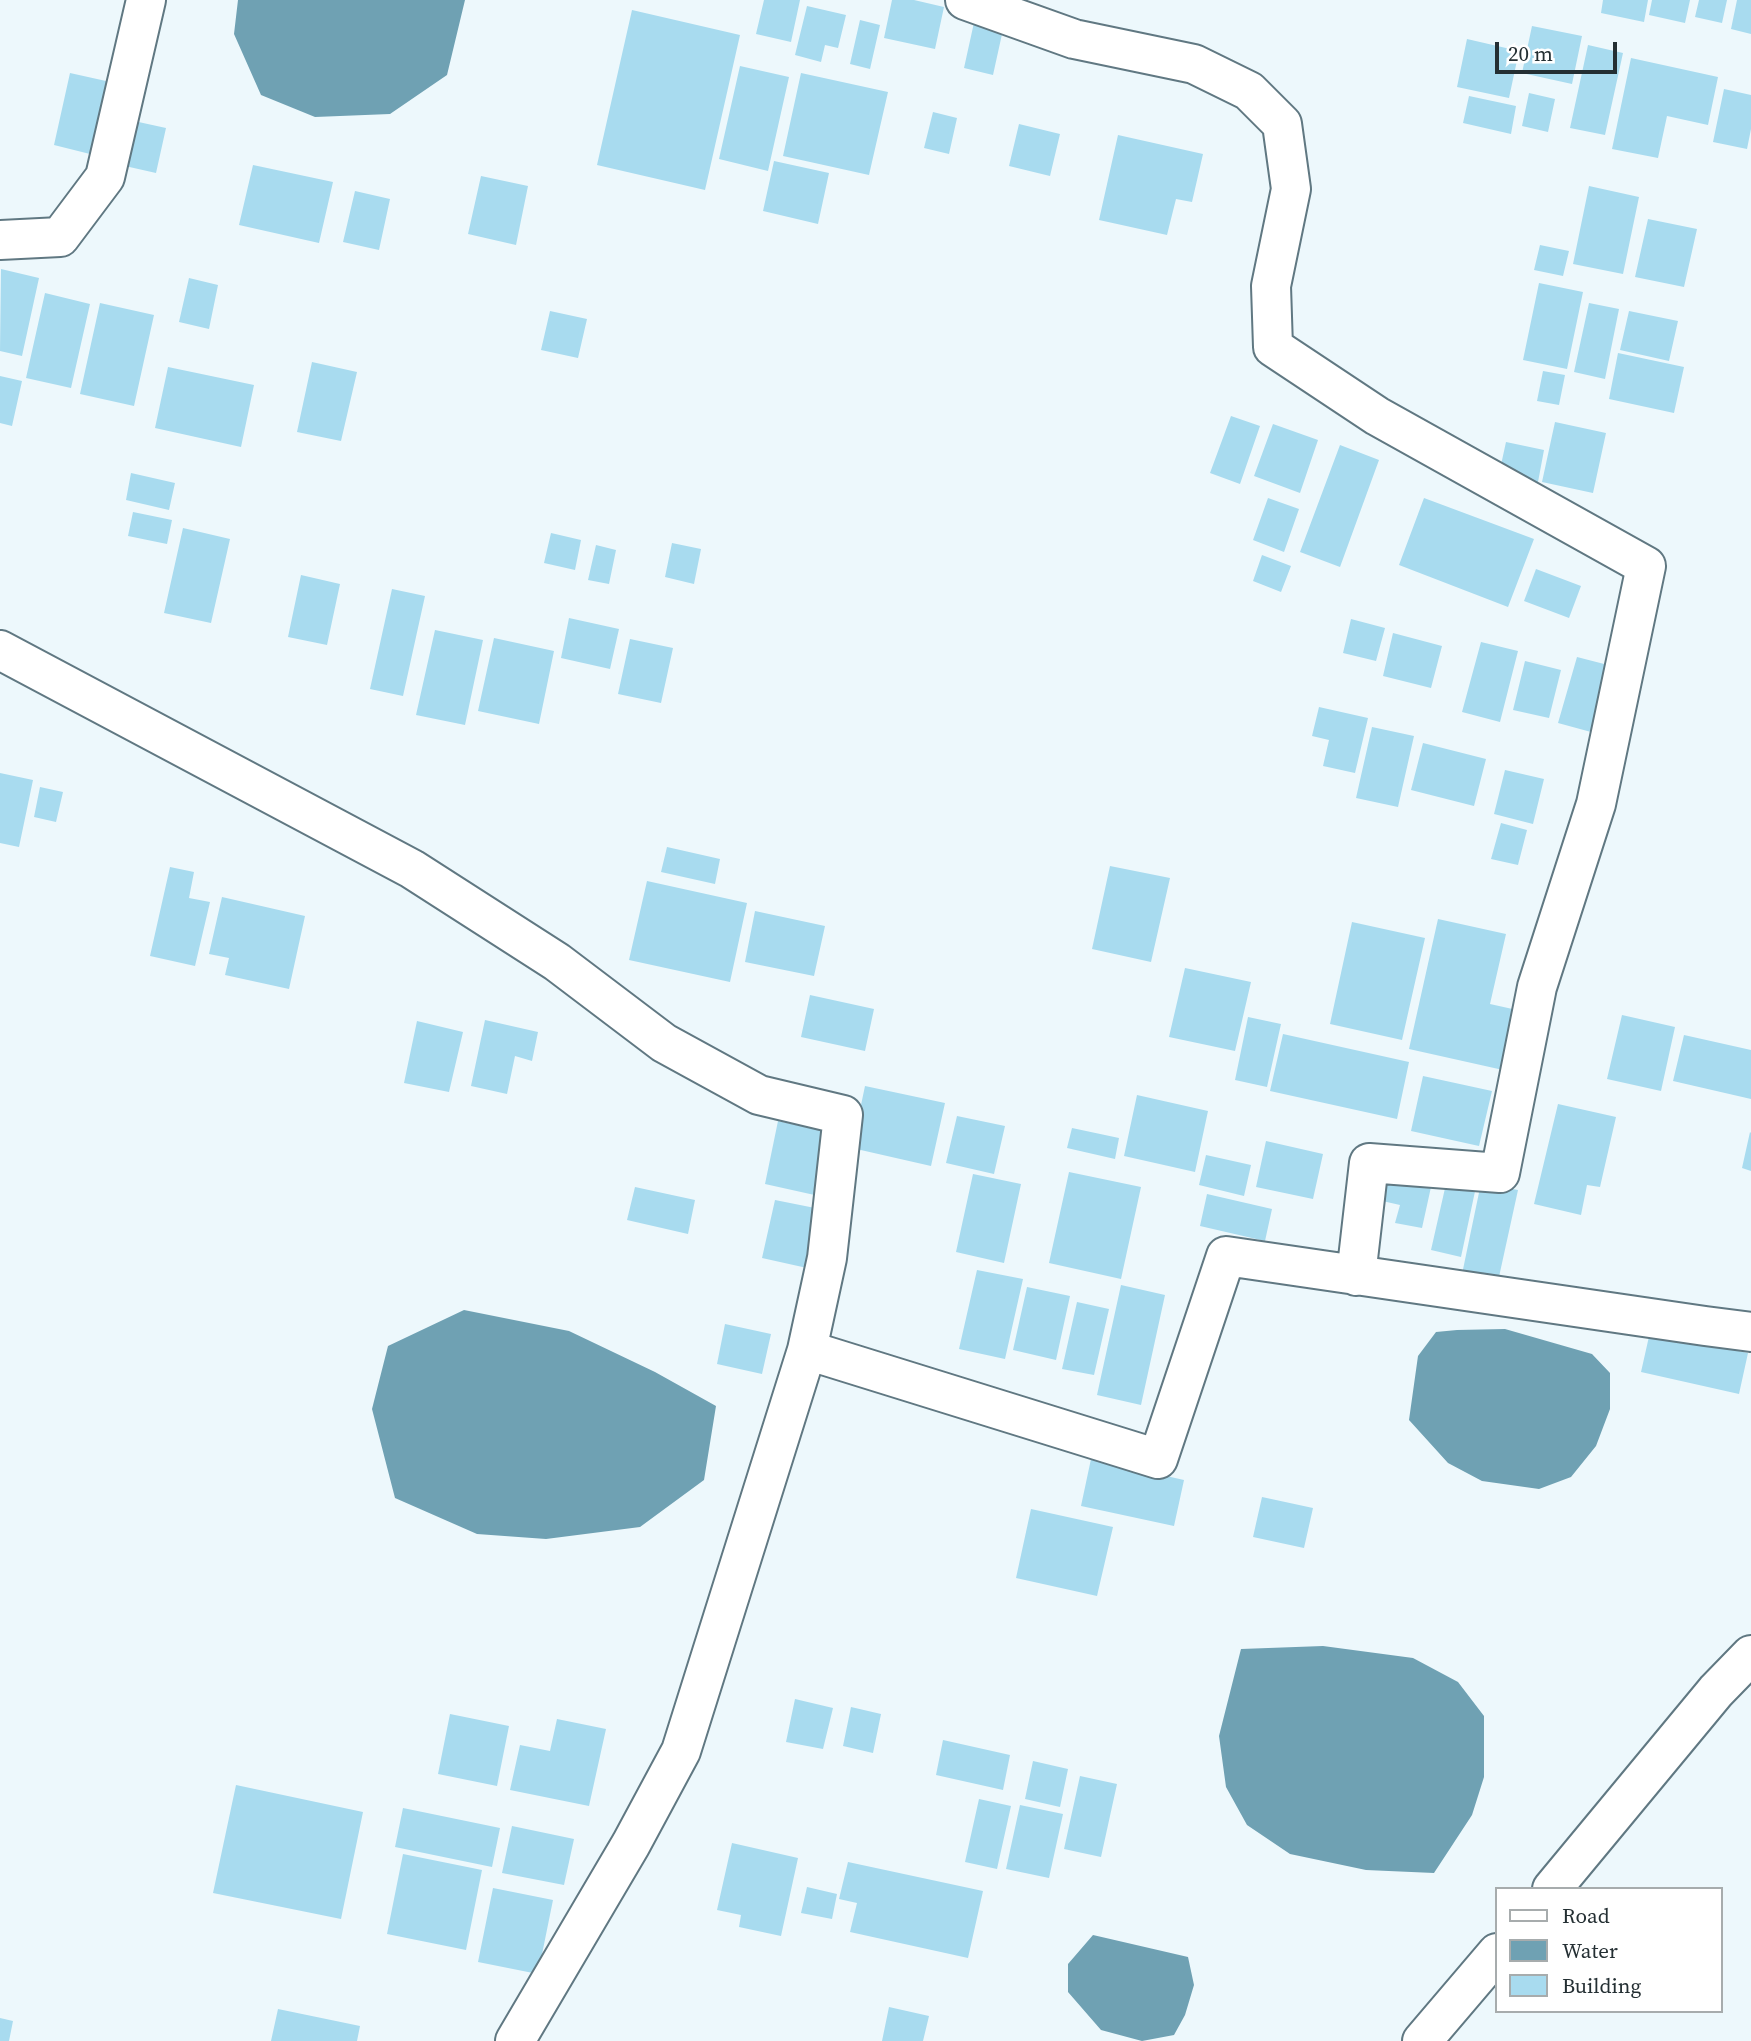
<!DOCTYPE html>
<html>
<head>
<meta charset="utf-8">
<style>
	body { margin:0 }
	#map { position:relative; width:1751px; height:2041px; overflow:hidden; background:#edf8fc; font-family:"Source Serif 4",serif }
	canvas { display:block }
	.legend { position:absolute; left:1495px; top:1887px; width:228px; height:126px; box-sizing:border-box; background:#fff; border:2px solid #a7acad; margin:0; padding:9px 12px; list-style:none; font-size:21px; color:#242f33 }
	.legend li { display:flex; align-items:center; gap:14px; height:35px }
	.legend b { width:35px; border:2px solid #a7acad }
	.scale { position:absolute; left:1495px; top:42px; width:122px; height:32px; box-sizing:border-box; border:4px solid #242f33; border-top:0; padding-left:9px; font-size:21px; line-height:24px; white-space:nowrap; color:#242f33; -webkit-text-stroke:5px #fff; paint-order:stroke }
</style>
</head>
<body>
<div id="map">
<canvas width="1751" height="2041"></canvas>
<ul class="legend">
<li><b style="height:9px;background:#fff"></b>Road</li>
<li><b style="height:19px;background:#6fa1b3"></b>Water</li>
<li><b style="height:19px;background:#a8dbef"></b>Building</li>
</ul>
<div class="scale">20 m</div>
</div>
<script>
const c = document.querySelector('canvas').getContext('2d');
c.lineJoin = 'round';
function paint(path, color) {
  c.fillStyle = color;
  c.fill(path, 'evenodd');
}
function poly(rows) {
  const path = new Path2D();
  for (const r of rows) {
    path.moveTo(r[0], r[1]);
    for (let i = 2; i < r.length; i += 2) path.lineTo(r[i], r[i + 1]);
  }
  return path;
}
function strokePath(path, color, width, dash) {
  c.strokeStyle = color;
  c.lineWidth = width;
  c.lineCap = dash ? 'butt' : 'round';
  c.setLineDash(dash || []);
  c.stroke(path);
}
const water = poly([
	[238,0,465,0,447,75,390,114,315,117,261,95,234,34],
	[464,1310,569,1331,655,1372,716,1406,704,1480,640,1527,546,1539,477,1534,395,1498,372,1409,388,1346],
	[1505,1329,1592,1354,1610,1373,1610,1409,1596,1446,1571,1477,1539,1489,1482,1481,1448,1463,1409,1420,1418,1356,1436,1332,1457,1330],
	[1323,1646,1413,1658,1458,1682,1484,1716,1484,1777,1472,1815,1434,1873,1366,1870,1290,1854,1247,1825,1226,1787,1219,1736,1241,1649],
	[1093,1935,1188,1957,1194,1985,1185,2015,1174,2035,1142,2041,1101,2030,1068,1992,1068,1964]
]);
const building = poly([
	[764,0,800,0,791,42,756,34],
	[892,0,914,0,944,7,935,49,884,38],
	[1603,0,1648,0,1644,22,1601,13],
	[1652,0,1690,0,1685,23,1649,15],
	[1699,0,1727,0,1722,23,1695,17],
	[1737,0,1751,0,1751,34,1731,29],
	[807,6,846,15,838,48,825,45,821,62,795,55],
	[632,10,740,35,705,190,597,165],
	[975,18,1004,25,993,75,964,68],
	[860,20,880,25,870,69,850,64],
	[1532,26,1582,36,1572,84,1522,73],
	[1467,39,1519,51,1509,98,1457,87],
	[1588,45,1623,53,1605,135,1570,128],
	[1631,58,1718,77,1708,125,1667,116,1658,158,1612,149],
	[740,66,789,77,768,171,719,159],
	[70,73,115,83,98,156,54,145],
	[801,73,888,92,869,175,783,156],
	[1724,89,1751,95,1751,129,1747,149,1713,142],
	[1529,93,1555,99,1548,132,1522,126],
	[1469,96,1516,106,1511,134,1463,123],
	[933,112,957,118,949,154,924,148],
	[134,121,166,128,156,173,125,166],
	[1019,124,1060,134,1050,176,1009,166],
	[1118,135,1203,154,1192,202,1176,199,1167,235,1099,220],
	[774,161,829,173,818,224,763,211],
	[253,165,333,182,319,243,239,225],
	[481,176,528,186,516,245,468,234],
	[1589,186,1639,197,1623,274,1573,264],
	[355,191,390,199,379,250,343,242],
	[1648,219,1697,229,1684,287,1635,277],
	[1540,245,1569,251,1563,276,1534,270],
	[1,269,39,278,22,356,0,351],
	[189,278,218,285,209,329,179,322],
	[1539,283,1583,292,1567,369,1523,360],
	[45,293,90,304,71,388,26,378],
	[100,303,154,315,134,406,80,394],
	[1589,303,1619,309,1605,379,1574,372],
	[550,311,587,319,578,358,541,350],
	[1629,311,1678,321,1669,361,1620,350],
	[1618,353,1684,367,1674,413,1609,399],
	[312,362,357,372,341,441,297,432],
	[168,367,254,385,241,447,155,428],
	[1543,371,1565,375,1559,405,1537,401],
	[0,376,22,381,12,426,0,423],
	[1231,416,1260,426,1240,484,1210,473],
	[1555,422,1606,433,1593,493,1542,482],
	[1273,424,1318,440,1300,493,1254,476],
	[1506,442,1544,450,1538,482,1499,474],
	[1340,445,1379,460,1340,567,1300,552],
	[131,473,175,483,169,510,126,500],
	[1268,498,1299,509,1284,552,1253,540],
	[1424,498,1534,539,1508,607,1399,565],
	[133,512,172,520,167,544,128,536],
	[183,528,230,539,211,623,164,613],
	[551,533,581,540,575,570,544,563],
	[672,543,701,549,694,584,665,577],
	[596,545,616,550,609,584,588,580],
	[1262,555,1291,566,1281,592,1253,581],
	[1536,569,1581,586,1569,618,1524,601],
	[301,575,340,584,327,645,288,637],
	[392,589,425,596,403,696,370,689],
	[569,618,619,629,610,669,561,658],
	[1351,619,1385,628,1376,661,1343,653],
	[435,630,483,640,465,725,416,715],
	[1393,633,1442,646,1431,688,1383,676],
	[494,638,554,651,539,724,478,711],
	[630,639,673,648,661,703,618,694],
	[1481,642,1518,651,1500,722,1462,712],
	[1577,657,1608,665,1591,732,1558,723],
	[1525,661,1561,670,1549,718,1513,710],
	[1319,707,1368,718,1355,773,1323,766,1329,740,1312,736],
	[1372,727,1414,736,1398,807,1356,798],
	[1423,743,1486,759,1474,806,1411,790],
	[1505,770,1544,779,1533,824,1494,814],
	[0,773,33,780,19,847,0,843],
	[40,787,63,792,56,822,34,817],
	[1501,823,1527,830,1518,865,1491,859],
	[667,847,720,859,715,884,661,872],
	[1110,866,1170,878,1151,962,1092,949],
	[170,867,194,872,189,898,210,902,195,966,150,956],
	[647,881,747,903,730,982,629,960],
	[222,897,305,916,289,989,225,975,229,958,209,954],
	[755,911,825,926,814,976,745,962],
	[1438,919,1506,934,1490,1004,1517,1010,1503,1070,1409,1049],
	[1352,922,1425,938,1402,1040,1330,1024],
	[1185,968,1251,982,1235,1051,1169,1037],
	[810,995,874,1009,865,1051,801,1037],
	[1622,1015,1675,1027,1661,1091,1607,1079],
	[1248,1017,1281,1024,1267,1087,1235,1080],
	[485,1020,538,1032,532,1061,515,1056,507,1094,471,1086],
	[417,1021,463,1032,449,1092,404,1083],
	[1283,1034,1409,1062,1397,1119,1270,1091],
	[1684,1035,1751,1050,1751,1099,1673,1081],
	[1423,1076,1492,1091,1479,1146,1411,1131],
	[865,1086,945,1103,931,1166,852,1148],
	[1137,1095,1208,1111,1195,1172,1124,1156],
	[1558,1104,1616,1117,1600,1187,1587,1185,1581,1215,1534,1204],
	[957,1116,1005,1126,994,1174,946,1163],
	[778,1121,833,1133,819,1196,765,1184],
	[1072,1128,1119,1138,1115,1159,1067,1148],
	[1750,1132,1751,1133,1751,1171,1742,1168],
	[1266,1141,1323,1154,1313,1199,1256,1187],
	[1206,1155,1251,1165,1244,1196,1199,1185],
	[1069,1172,1141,1187,1121,1279,1049,1263],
	[973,1174,1021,1184,1004,1263,956,1252],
	[1448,1175,1477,1182,1461,1257,1431,1250],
	[1383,1176,1431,1187,1422,1228,1395,1223,1400,1205,1378,1200],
	[1481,1183,1518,1190,1497,1286,1461,1279],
	[635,1187,695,1200,688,1234,627,1220],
	[1207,1194,1272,1209,1265,1241,1200,1226],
	[775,1200,820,1209,807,1268,762,1258],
	[977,1270,1023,1279,1005,1359,959,1349],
	[1121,1285,1165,1295,1141,1405,1097,1395],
	[1027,1287,1070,1296,1056,1360,1013,1350],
	[1077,1302,1109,1309,1094,1375,1062,1369],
	[725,1324,771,1334,762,1374,717,1364],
	[1650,1332,1748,1353,1739,1394,1641,1372],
	[1091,1459,1184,1480,1174,1526,1081,1506],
	[1262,1497,1313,1508,1304,1548,1253,1537],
	[1031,1509,1113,1527,1097,1596,1016,1578],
	[795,1699,833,1708,823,1749,786,1742],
	[851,1707,881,1714,873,1753,843,1746],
	[450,1714,509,1726,497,1786,438,1774],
	[557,1719,606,1729,589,1806,510,1790,520,1745,550,1751],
	[943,1740,1010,1755,1003,1790,936,1775],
	[1033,1761,1068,1769,1060,1807,1025,1799],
	[1080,1776,1117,1784,1101,1857,1064,1849],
	[236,1785,363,1812,341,1919,213,1893],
	[979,1799,1011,1806,997,1869,965,1862],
	[1020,1805,1063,1814,1049,1878,1006,1869],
	[403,1808,500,1828,492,1867,395,1847],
	[512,1826,574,1839,564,1885,502,1873],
	[732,1843,798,1858,781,1936,739,1927,741,1915,717,1910],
	[403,1854,482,1870,466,1950,387,1934],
	[848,1862,983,1891,968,1958,850,1932,857,1903,839,1899],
	[807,1887,837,1894,832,1919,801,1913],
	[493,1888,553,1900,538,1974,478,1962],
	[889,2007,929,2016,923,2041,882,2041],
	[278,2009,360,2026,357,2041,271,2041],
	[0,2018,13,2021,9,2041,0,2041]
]);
const minor = poly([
	[965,0,1074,39,1194,64,1249,91,1282,124,1291,189,1271,286,1273,347,1377,416,1646,566,1596,804,1537,987,1500,1173,1369,1163,1356,1276],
	[0,240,60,237,105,177,146,0],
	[0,650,412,869,557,962,664,1043,759,1095,843,1115,827,1258,807,1350],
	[1552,1889,1716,1691,1751,1655],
	[515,2041,631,1844,681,1751,807,1350,1158,1459,1226,1256,1705,1326,1751,1332],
	[1422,2041,1497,1953]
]);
paint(water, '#6fa1b3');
paint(building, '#a8dbef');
strokePath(minor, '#607882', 42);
strokePath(minor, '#fff', 38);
</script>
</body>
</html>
